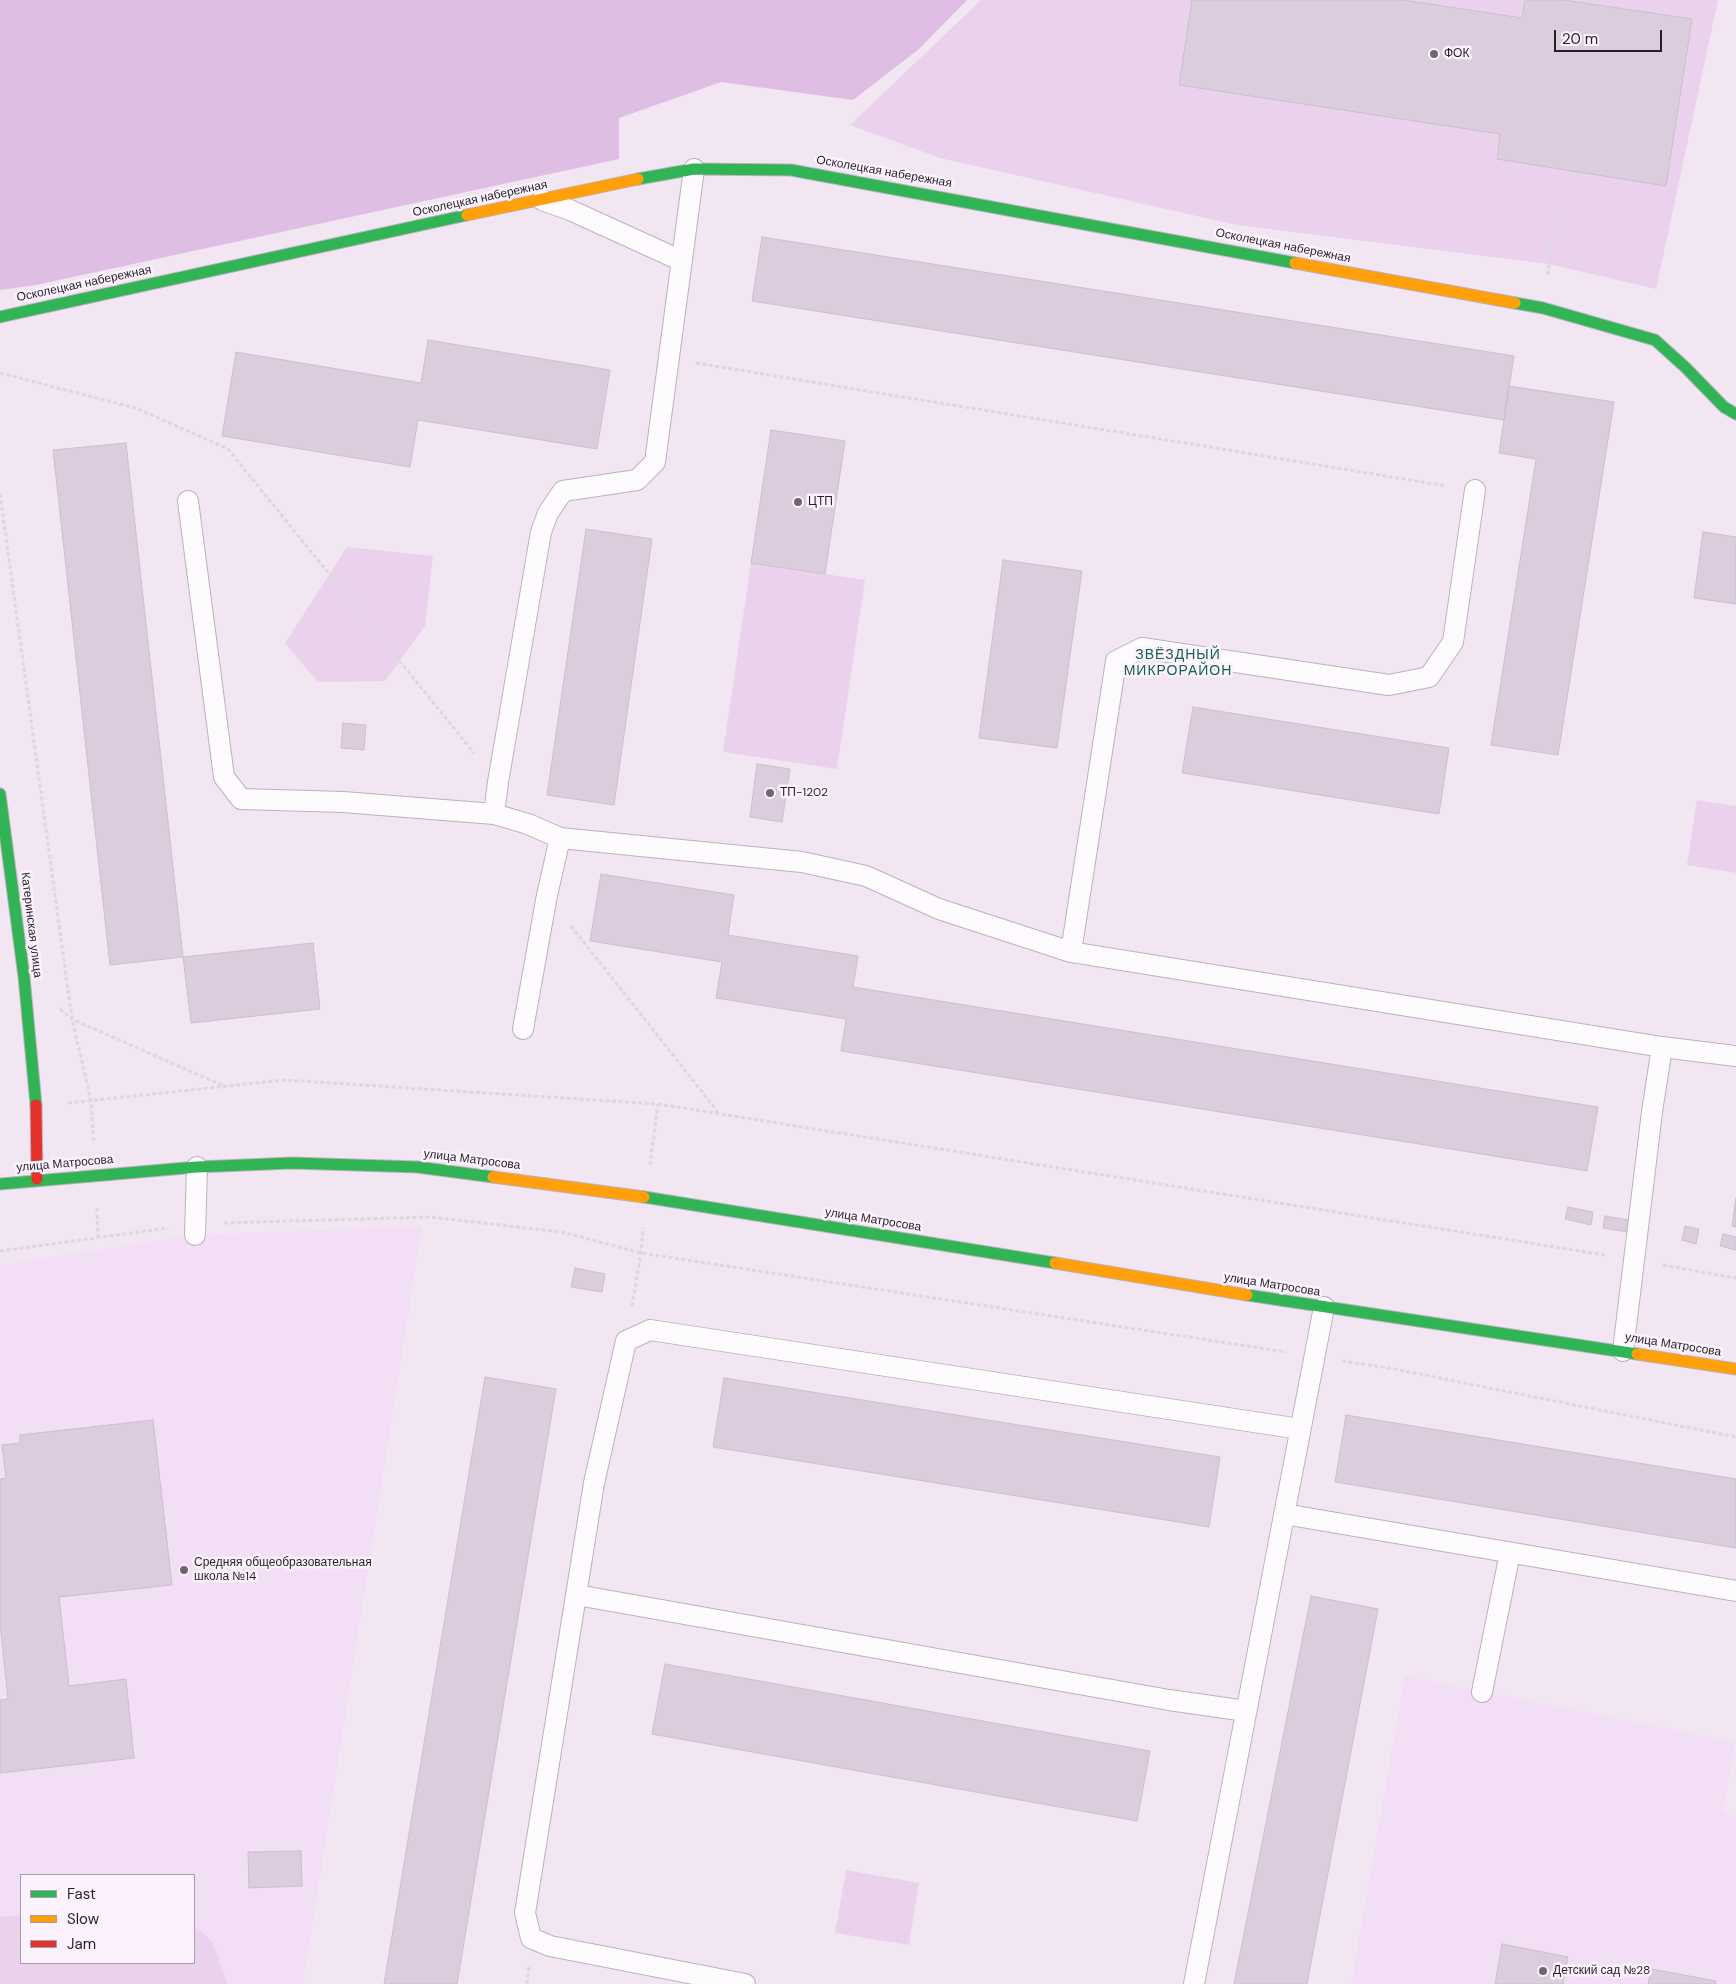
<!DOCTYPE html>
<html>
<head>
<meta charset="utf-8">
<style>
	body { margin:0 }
	#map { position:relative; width:1736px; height:1984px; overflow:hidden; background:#f2e6f3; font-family:"DM Sans",sans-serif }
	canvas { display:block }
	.legend { position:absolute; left:20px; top:1874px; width:175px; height:90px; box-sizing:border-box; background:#fbf2fd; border:1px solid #a69ea8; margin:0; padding:6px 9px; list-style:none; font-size:15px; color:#271f28 }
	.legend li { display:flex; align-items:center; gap:10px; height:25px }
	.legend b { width:25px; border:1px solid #a69ea8 }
	.scale { position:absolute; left:1554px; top:30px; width:108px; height:22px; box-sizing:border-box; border:2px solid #271f28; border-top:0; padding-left:6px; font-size:15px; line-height:18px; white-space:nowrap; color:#271f28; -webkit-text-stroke:4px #fbf2fd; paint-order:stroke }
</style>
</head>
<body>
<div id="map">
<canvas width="1736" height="1984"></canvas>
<ul class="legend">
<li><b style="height:6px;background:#30b455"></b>Fast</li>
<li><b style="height:6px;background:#ff9f0a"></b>Slow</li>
<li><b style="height:6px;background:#e5322d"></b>Jam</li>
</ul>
<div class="scale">20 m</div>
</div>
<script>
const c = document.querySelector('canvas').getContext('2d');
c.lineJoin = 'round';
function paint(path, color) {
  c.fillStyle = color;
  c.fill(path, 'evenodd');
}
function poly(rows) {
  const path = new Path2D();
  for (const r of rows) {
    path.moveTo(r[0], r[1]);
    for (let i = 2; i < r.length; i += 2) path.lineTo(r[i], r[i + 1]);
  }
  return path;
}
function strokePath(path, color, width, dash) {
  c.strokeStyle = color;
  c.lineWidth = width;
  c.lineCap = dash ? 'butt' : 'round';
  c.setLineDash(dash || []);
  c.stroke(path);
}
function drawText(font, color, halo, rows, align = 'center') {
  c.font = font + ' "DM Sans",sans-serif';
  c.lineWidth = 5;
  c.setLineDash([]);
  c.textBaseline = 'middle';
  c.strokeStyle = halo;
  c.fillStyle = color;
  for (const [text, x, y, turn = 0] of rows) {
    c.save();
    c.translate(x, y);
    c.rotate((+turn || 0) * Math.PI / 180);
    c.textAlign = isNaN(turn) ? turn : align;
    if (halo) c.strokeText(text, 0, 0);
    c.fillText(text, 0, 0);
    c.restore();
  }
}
const built = poly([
	[422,1226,303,1984,0,1984,0,1265,195,1235],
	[21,1875,194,1875,194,1963,21,1963],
	[1405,1676,1735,1742,1723,1813,1736,1816,1736,1984,1351,1984]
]);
const green = poly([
	[981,0,1718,0,1656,289,1549,264,1237,225,940,158,850,125],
	[347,547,433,556,425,626,385,681,318,682,285,643],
	[751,563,865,580,837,769,723,752],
	[1697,800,1736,806,1736,873,1687,865],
	[846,1870,919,1883,909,1945,835,1933],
	[21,1915,21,1963,194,1963,194,1925,213,1943,227,1984,0,1984,0,1917]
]);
const forest = poly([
	[0,0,967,0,919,49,853,100,721,82,619,118,619,159,36,285,0,290]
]);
const building = poly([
	[1192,0,1403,0,1522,18,1525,0,1564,0,1692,19,1666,186,1497,159,1500,134,1179,85,1192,0],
	[762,237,1514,356,1504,420,752,301,762,237],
	[428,340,610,370,597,449,418,420,410,467,222,436,236,352,421,383,428,340],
	[1509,386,1614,402,1558,755,1491,745,1536,459,1499,453,1509,386],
	[771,430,845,441,825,574,751,563,771,430],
	[126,443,183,957,110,965,53,450,126,443],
	[586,529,652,539,614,805,547,795,586,529],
	[1703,532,1736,537,1736,604,1694,598,1703,532],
	[1003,560,1082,571,1057,748,979,738,1003,560],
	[1193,707,1449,748,1439,814,1182,773,1193,707],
	[343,723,366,725,364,750,341,748,343,723],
	[757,764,790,769,782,822,750,817,757,764],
	[601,874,734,895,728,935,858,956,853,987,1598,1107,1587,1171,841,1051,846,1019,716,998,722,962,590,941,601,874],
	[313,943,320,1009,191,1023,183,957,313,943],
	[1736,1198,1736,1227,1732,1226,1736,1198],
	[1568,1207,1593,1212,1591,1225,1565,1219,1568,1207],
	[1605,1216,1629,1220,1627,1232,1603,1228,1605,1216],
	[1685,1226,1699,1229,1696,1244,1682,1240,1685,1226],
	[1723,1234,1736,1237,1736,1250,1720,1246,1723,1234],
	[575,1268,605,1274,602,1292,571,1287,575,1268],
	[485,1377,556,1389,457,1984,384,1984,485,1377],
	[724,1378,1220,1457,1209,1527,713,1447,724,1378],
	[1346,1415,1736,1479,1736,1548,1335,1482,1346,1415],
	[153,1420,172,1585,59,1597,69,1686,126,1679,134,1758,0,1773,0,1700,8,1699,0,1623,0,1479,6,1478,2,1445,20,1443,20,1435,153,1420],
	[1311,1596,1378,1609,1307,1984,1234,1984,1311,1596],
	[665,1664,1150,1751,1137,1821,652,1734,665,1664],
	[301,1851,302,1886,249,1888,248,1852,301,1851],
	[1502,1944,1568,1957,1563,1984,1495,1984,1502,1944],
	[1651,1969,1716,1981,1716,1984,1648,1984,1651,1969]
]);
const path = poly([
	[1548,275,1555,210],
	[696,363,1447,486],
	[0,373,136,408,228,449,474,753],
	[0,494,72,1019,91,1101,94,1144],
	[571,926,718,1112],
	[60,1009,72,1019,224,1086],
	[68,1103,284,1080,658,1104,1605,1255],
	[650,1165,658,1104],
	[97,1208,98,1237],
	[224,1223,430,1217,562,1232,641,1253,1286,1352],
	[0,1251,168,1228],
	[1663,1265,1736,1278],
	[632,1306,641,1253,643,1228],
	[1342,1361,1389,1368,1736,1437],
	[527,1984,529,1967]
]);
const lane = poly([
	[542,200,570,210,682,261],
	[188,501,224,777,241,799,343,802,494,814,528,824,560,838,802,862,866,876,939,909,1071,952,1662,1047],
	[494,814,498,782,541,532,548,513,563,491,637,480,655,462,694,169],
	[1071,952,1116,661,1142,648,1389,685,1429,677,1453,642,1475,490],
	[523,1029,547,895,560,838],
	[195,1235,197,1167],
	[1623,1351,1652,1112,1662,1047,1736,1056],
	[1284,1514,1736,1591],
	[577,1595,1169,1700,1246,1711],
	[1482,1692,1510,1553],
	[745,1984,550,1946,531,1938,525,1913,594,1483,626,1341,650,1330,1300,1429],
	[1194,1984,1324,1307]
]);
const fast = poly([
	[638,179,694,169,791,170,1295,263],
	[1515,303,1543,308,1655,340,1685,367,1724,407,1736,414],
	[0,317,467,215],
	[0,794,24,977,36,1105],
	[0,1184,197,1167,292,1163,417,1167,493,1177],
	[644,1197,1055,1263],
	[1247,1295,1637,1354]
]);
const slow = poly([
	[467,215,638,179],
	[1295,263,1515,303],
	[493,1177,644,1197],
	[1055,1263,1247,1295],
	[1637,1354,1736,1369]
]);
const jam = poly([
	[36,1105,37,1179]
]);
const markers = [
	[1434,54,5,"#6e656f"],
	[798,502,5,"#6e656f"],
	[770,793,5,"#6e656f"],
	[184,1570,5,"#6e656f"],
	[1543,1971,5,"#6e656f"]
];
const poiNames = [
	["ФОК",1444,54],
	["ЦТП",808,502],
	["ТП-1202",780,793],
	["Средняя общеобразовательная",194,1563],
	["школа №14",194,1577],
	["Детский сад №28",1553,1971]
];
const streetNames = [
	["Осколецкая набережная",884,172,10],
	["Осколецкая набережная",480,199,-12],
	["Осколецкая набережная",1283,246,11],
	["Осколецкая набережная",84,284,-12],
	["Катеринская улица",31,925,83],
	["улица Матросова",472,1160,7],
	["улица Матросова",65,1164,-5],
	["улица Матросова",873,1220,9],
	["улица Матросова",1272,1285,9],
	["улица Матросова",1673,1345,9]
];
const neighbourhoodNames = [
	["ЗВЁЗДНЫЙ",1178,655],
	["МИКРОРАЙОН",1178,671]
];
paint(built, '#f2def5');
paint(green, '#ead2ed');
paint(forest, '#dfbee4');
paint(building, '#dccdde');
strokePath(building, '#c9c0ca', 1);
strokePath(lane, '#bbb2bd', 22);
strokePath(fast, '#bbb2bd', 13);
strokePath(slow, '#bbb2bd', 13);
strokePath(jam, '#bbb2bd', 13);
strokePath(path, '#dcd8dd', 3, [4, 2.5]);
strokePath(lane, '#fdfbfd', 20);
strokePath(fast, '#30b455', 11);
strokePath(slow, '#ff9f0a', 11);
strokePath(jam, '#e5322d', 11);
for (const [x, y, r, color] of markers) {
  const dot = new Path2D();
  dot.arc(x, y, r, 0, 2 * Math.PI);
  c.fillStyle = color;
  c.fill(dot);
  strokePath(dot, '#fbf2fd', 2);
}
drawText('12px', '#271f28', '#fbf2fd', poiNames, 'left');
drawText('12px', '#271f28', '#fbf2fd', streetNames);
c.letterSpacing = '1px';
drawText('14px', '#146350', '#fbf2fd', neighbourhoodNames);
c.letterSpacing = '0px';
</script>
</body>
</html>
